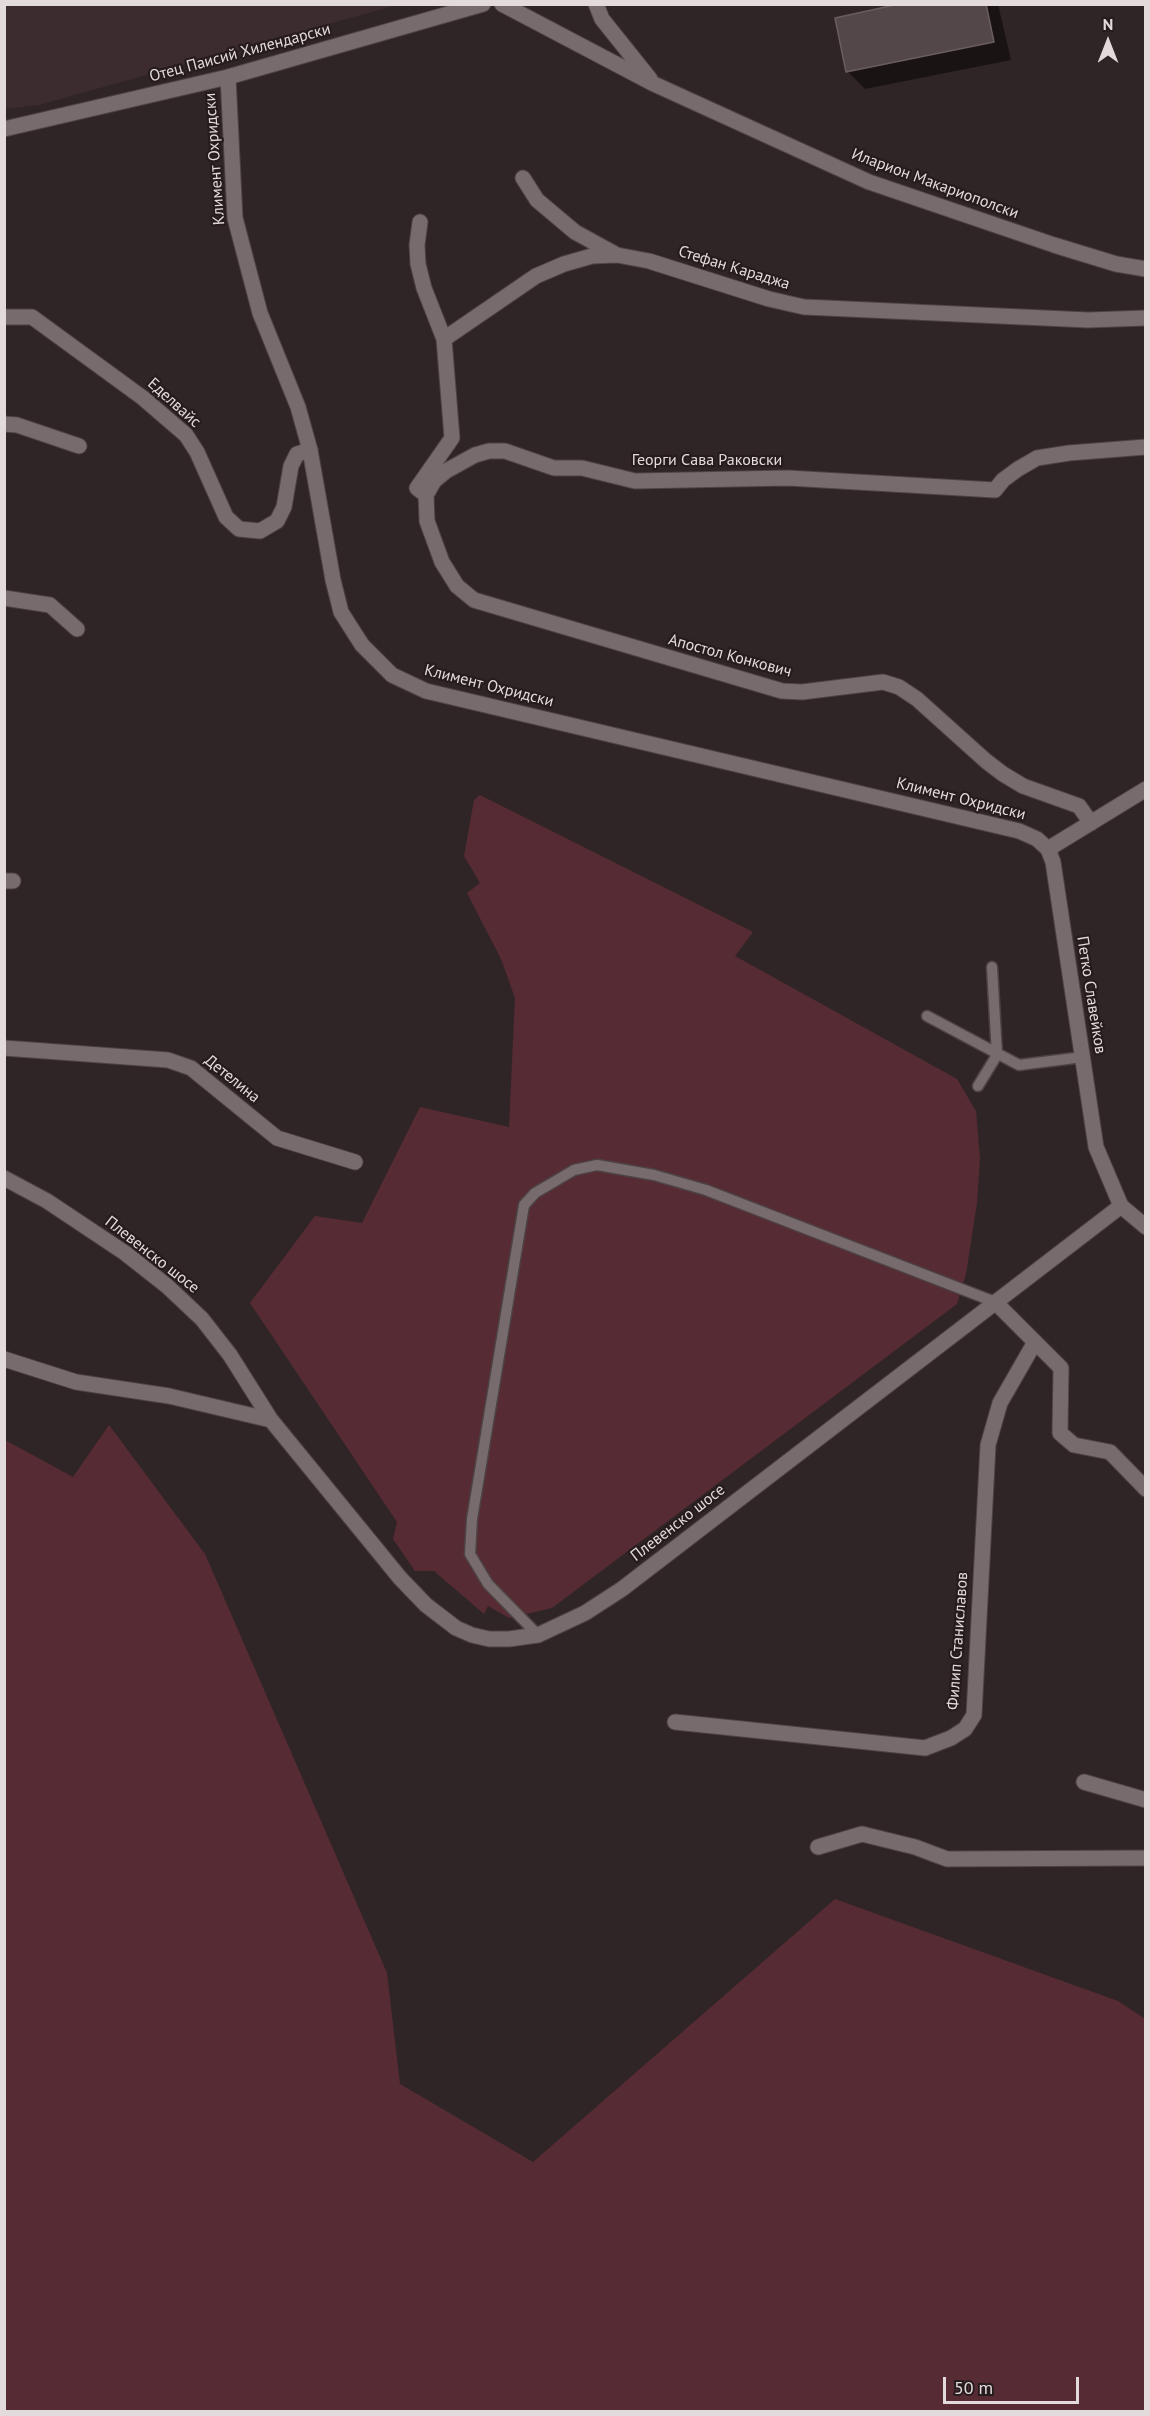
<!DOCTYPE html>
<html>
<head>
<meta charset="utf-8">
<style>
	body { margin:0 }
	#map { position:relative; width:1150px; height:2416px; overflow:hidden; background:#302526; font-family:"PT Sans",sans-serif }
	canvas { display:block }
	.frame { position:absolute; inset:0; border:6px solid #e2dadb; pointer-events:none }
	.north { position:absolute; left:1078px; top:12px; width:60px; height:60px; -webkit-text-stroke:4px #261b1d; paint-order:stroke; rotate:0deg; font-size:16px; font-weight:700; line-height:24px; text-align:center; color:#e2dadb }
	.north::after { content:''; display:block; margin:auto; width:21px; height:27px; background:#e2dadb; clip-path:polygon(50% 0,100% 100%,50% 72%,0 100%) }
	.scale { position:absolute; left:943px; top:2377px; width:136px; height:27px; box-sizing:border-box; border:3px solid #e2dadb; border-top:0; padding-left:8px; font-size:18px; line-height:21px; white-space:nowrap; color:#e2dadb; -webkit-text-stroke:4px #261b1d; paint-order:stroke }
</style>
</head>
<body>
<div id="map">
<canvas width="1150" height="2416"></canvas>
<div class="frame"></div>
<div class="north">N</div>
<div class="scale">50 m</div>
</div>
<script>
const c = document.querySelector('canvas').getContext('2d');
c.lineJoin = 'round';
function paint(path, color) {
  c.fillStyle = color;
  c.fill(path, 'evenodd');
}
function poly(rows) {
  const path = new Path2D();
  for (const r of rows) {
    path.moveTo(r[0], r[1]);
    for (let i = 2; i < r.length; i += 2) path.lineTo(r[i], r[i + 1]);
  }
  return path;
}
function strokePath(path, color, width, dash) {
  c.strokeStyle = color;
  c.lineWidth = width;
  c.lineCap = dash ? 'butt' : 'round';
  c.setLineDash(dash || []);
  c.stroke(path);
}
function drawText(font, color, halo, rows, align = 'center') {
  c.font = font + ' "PT Sans",sans-serif';
  c.lineWidth = 4.5;
  c.setLineDash([]);
  c.textBaseline = 'middle';
  c.strokeStyle = halo;
  c.fillStyle = color;
  for (const [text, x, y, turn = 0] of rows) {
    c.save();
    c.translate(x, y);
    c.rotate((+turn || 0) * Math.PI / 180);
    c.textAlign = isNaN(turn) ? turn : align;
    if (halo) c.strokeText(text, 0, 0);
    c.fillText(text, 0, 0);
    c.restore();
  }
}
const built = poly([
	[4,5,5,4,397,5,39,105,5,109]
]);
const green = poly([
	[480,795,753,932,735,956,957,1079,976,1111,980,1159,977,1203,966,1274,957,1304,552,1608,509,1618,488,1606,484,1614,434,1571,415,1571,393,1539,397,1522,250,1303,315,1216,362,1223,420,1107,509,1127,515,998,501,959,467,893,480,883,464,856,474,800],
	[109,1425,205,1554,387,1973,400,2084,533,2162,835,1899,1118,2001,1145,2019,1145,2411,5,2411,5,1440,73,1477]
]);
const shadow = poly([
	[907,4,998,4,1011,60,865,89,848,72]
]);
const building = poly([
	[899,4,986,4,994,42,846,72,835,18,899,4]
]);
const service = poly([
	[927,1016,1019,1065,1083,1057],
	[978,1086,997,1055,992,967],
	[538,1635,488,1584,470,1554,472,1519,524,1205,535,1193,574,1170,597,1165,654,1175,706,1190,995,1302]
]);
const minor = poly([
	[523,178,537,200,575,232,617,255],
	[420,222,417,245,418,264,424,288,444,339,452,438,417,488,426,495],
	[4,317,32,317,143,398,186,435,197,452,226,517,239,529,260,531,277,521,284,507,291,466,297,454,310,450],
	[444,339,536,276,564,264,592,256,617,255,649,261,769,299,804,307,1088,320,1146,318],
	[4,424,17,425,79,446],
	[4,598,50,605,77,629],
	[1091,823,1079,806,1023,786,1003,774,986,761,917,699,899,687,883,682,802,692,782,691,474,600,457,586,442,562,427,521,426,495,434,481,446,471,475,455,489,451,505,451,554,468,582,468,635,481,788,478,995,490,1003,480,1018,469,1037,458,1069,453,1146,447],
	[1048,849,1146,789],
	[4,881,13,881],
	[4,1048,168,1060,191,1068,277,1138,355,1162],
	[4,1178,47,1201,125,1253,167,1286,202,1319,230,1355,271,1420,400,1578,426,1605,456,1628,472,1635,489,1639,509,1639,538,1635,585,1613,622,1589,1121,1206],
	[995,1302,1061,1368,1060,1433,1074,1445,1110,1452,1146,1489],
	[4,1359,76,1382,169,1396,271,1420],
	[675,1722,925,1748,951,1738,965,1729,974,1715,988,1445,1000,1403,1035,1342],
	[1084,1782,1146,1800],
	[818,1847,862,1834,915,1847,947,1859,1146,1858]
]);
const tertiary = poly([
	[502,4,654,84,869,182,1054,245,1116,264,1146,269],
	[596,4,602,19,650,79],
	[228,77,235,218,260,313,298,407,310,450,333,580,341,612,362,645,392,675,426,691,1019,831,1037,839,1048,849,1053,862,1096,1147,1121,1206,1146,1227]
]);
const secondary = poly([
	[4,129,228,77,483,4]
]);
const streetNames = [
	["Отец Паисий Хилендарски",240,53,-15],
	["Климент Охридски",215,159,-94],
	["Иларион Макариополски",935,184,20],
	["Стефан Караджа",734,268,17],
	["Еделвайс",174,403,42],
	["Георги Сава Раковски",707,460],
	["Апостол Конкович",730,656,15],
	["Климент Охридски",489,686,14],
	["Климент Охридски",961,799,14],
	["Петко Славейков",1091,995,81],
	["Детелина",232,1079,39],
	["Плевенско шосе",152,1255,38],
	["Плевенско шосе",678,1523,-38],
	["Филип Станиславов",958,1641,-86]
];
paint(built, '#3d2c2f');
paint(green, '#572b34');
paint(shadow, '#0007');
paint(building, '#534749');
strokePath(building, '#6b5d5f', 1.5);
strokePath(service, '#4d4344', 13);
strokePath(minor, '#4d4344', 17);
strokePath(tertiary, '#4d4344', 17);
strokePath(secondary, '#4d4344', 17);
strokePath(service, '#786b6d', 10);
strokePath(minor, '#786b6d', 15);
strokePath(tertiary, '#786b6d', 15);
strokePath(secondary, '#786b6d', 15);
drawText('16px', '#e2dadb', '#261b1d', streetNames);
</script>
</body>
</html>
